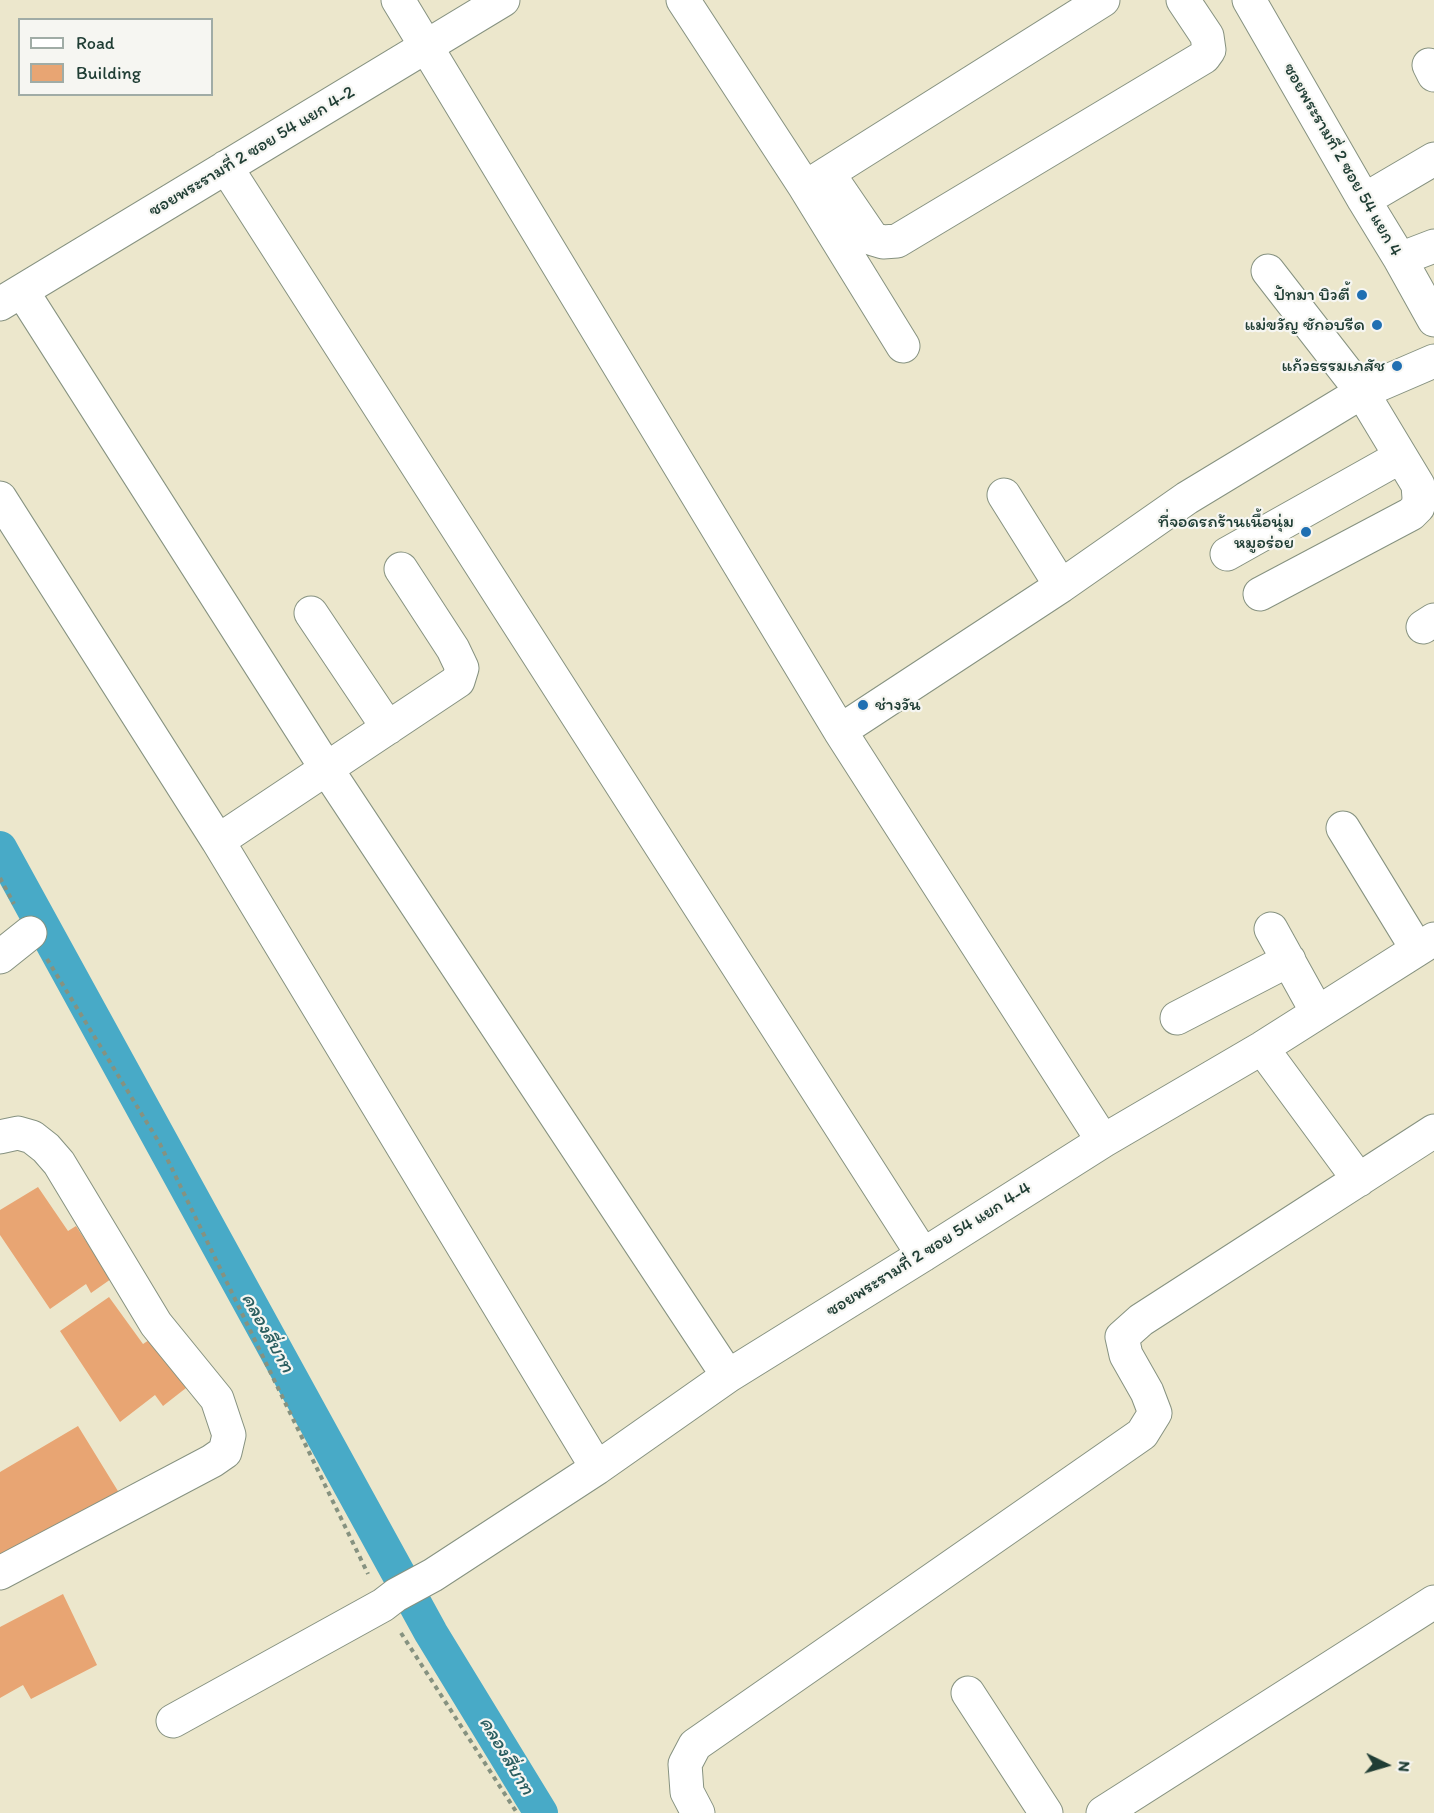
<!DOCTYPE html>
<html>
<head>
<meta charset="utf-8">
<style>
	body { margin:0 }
	#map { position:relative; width:1434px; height:1813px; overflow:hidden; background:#ece7cc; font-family:Itim,sans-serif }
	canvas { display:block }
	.legend { position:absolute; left:18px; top:18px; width:195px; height:78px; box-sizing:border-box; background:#f6f6f2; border:2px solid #a0aca6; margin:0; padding:8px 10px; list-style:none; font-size:18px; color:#1f3d34 }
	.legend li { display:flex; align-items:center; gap:12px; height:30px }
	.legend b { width:30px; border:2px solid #a0aca6 }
	.north { position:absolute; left:1356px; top:1735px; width:60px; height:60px; -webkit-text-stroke:4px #f6f6f2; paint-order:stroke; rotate:95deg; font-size:16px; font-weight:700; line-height:24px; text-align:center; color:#1f3d34 }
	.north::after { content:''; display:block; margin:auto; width:21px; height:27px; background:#1f3d34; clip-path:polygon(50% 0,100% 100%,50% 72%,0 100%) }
</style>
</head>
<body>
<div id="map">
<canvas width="1434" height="1813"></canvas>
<ul class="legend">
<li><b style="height:8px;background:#fff"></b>Road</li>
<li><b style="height:16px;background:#e8a573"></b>Building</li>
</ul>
<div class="north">N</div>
</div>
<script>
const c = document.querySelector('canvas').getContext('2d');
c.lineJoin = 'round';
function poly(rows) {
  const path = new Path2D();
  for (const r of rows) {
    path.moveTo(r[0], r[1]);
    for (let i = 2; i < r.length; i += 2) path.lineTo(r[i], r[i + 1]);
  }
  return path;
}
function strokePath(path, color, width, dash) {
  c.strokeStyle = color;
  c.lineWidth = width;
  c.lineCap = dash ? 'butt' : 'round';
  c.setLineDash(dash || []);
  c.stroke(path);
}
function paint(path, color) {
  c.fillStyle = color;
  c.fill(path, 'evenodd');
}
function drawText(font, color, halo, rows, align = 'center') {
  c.font = font + ' Itim,"Playpen Sans Thai",sans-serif';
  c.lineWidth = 4.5;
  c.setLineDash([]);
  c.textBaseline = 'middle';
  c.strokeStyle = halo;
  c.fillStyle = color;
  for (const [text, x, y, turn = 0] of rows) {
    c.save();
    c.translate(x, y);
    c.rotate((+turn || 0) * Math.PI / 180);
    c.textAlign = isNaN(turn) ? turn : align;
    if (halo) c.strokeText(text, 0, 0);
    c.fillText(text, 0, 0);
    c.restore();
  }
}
const canal = poly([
	[0,848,431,1633,541,1813]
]);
const building = poly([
	[38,1187,68,1231,76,1226,111,1279,91,1293,86,1284,50,1309,0,1235,0,1210],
	[109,1297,143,1344,152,1338,186,1388,163,1406,155,1395,120,1422,60,1331],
	[78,1426,121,1496,0,1560,0,1472],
	[63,1594,97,1665,31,1699,23,1685,0,1698,0,1627]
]);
const path = poly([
	[0,878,14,904],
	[47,959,160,1144,368,1574],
	[401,1633,517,1813]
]);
const minor = poly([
	[398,0,840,731,1103,1141],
	[683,0,805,187,903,346],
	[1249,0,1364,200,1400,259,1434,320],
	[1429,65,1434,75],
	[226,167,923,1255],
	[828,173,873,239,883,242,897,241,1204,57,1209,50,1207,36,1183,0],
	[809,185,1103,0],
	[1364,200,1434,159],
	[1400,259,1434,246],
	[22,291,326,768,728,1376],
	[0,304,503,0],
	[1004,495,1061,586],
	[0,498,218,841,597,1468],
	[1227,554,1400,457],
	[1260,594,1411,514,1418,507,1419,498,1418,485,1362,392,1268,271],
	[311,613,388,728],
	[1423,627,1434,620],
	[840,731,1061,586,1187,498,1362,392,1434,361],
	[1343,828,1417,949],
	[218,841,458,681,462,668,453,649,401,569],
	[1271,929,1317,1012],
	[0,957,30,933],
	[1177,1018,1289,960],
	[1262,1048,1359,1180],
	[0,1137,18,1133,32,1137,46,1148,59,1163,156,1324,217,1399,229,1435,225,1452,212,1461,0,1573],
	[968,1693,1046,1813],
	[173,1721,383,1605,396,1595,433,1575,597,1468,728,1376,923,1255,1103,1141,1262,1048,1434,939],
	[698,1813,687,1792,685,1764,695,1745,1142,1434,1155,1413,1147,1392,1126,1355,1122,1337,1141,1320,1434,1131],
	[1103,1813,1434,1602]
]);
const markers = [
	[1362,295,6,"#1f6fb2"],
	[1377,325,6,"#1f6fb2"],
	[1397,366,6,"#1f6fb2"],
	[1306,532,6,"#1f6fb2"],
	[863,705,6,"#1f6fb2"]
];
const streetNames = [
	["ซอยพระรามที่ 2 ซอย 54 แยก 4-2",252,152,-31],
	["ซอยพระรามที่ 2 ซอย 54 แยก 4",1342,160,60],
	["ซอยพระรามที่ 2 ซอย 54 แยก 4-4",929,1250,-32]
];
const poiNames = [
	["ปัทมา บิวตี้",1350,295],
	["แม่ขวัญ ซักอบรีด",1365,325],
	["แก้วธรรมเภสัช",1385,366],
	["ที่จอดรถร้านเนื้อนุ่ม",1294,522],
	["หมูอร่อย",1294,543],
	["ช่างวัน",875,705,"left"]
];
const waterNames = [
	["คลองสี่บาท",267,1333,61],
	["คลองสี่บาท",506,1756,59]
];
strokePath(canal, '#48aac7', 34);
paint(building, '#e8a573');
strokePath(minor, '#869280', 35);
strokePath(path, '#869280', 4, [4.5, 4.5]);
strokePath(minor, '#fff', 33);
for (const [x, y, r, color] of markers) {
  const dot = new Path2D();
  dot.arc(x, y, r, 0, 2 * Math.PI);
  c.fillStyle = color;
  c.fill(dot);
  strokePath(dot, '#f6f6f2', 2);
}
drawText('18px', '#1f3d34', '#f6f6f2', streetNames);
drawText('18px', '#1f3d34', '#f6f6f2', poiNames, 'right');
drawText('italic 20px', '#2b5e60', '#f6f6f2', waterNames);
</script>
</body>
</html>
